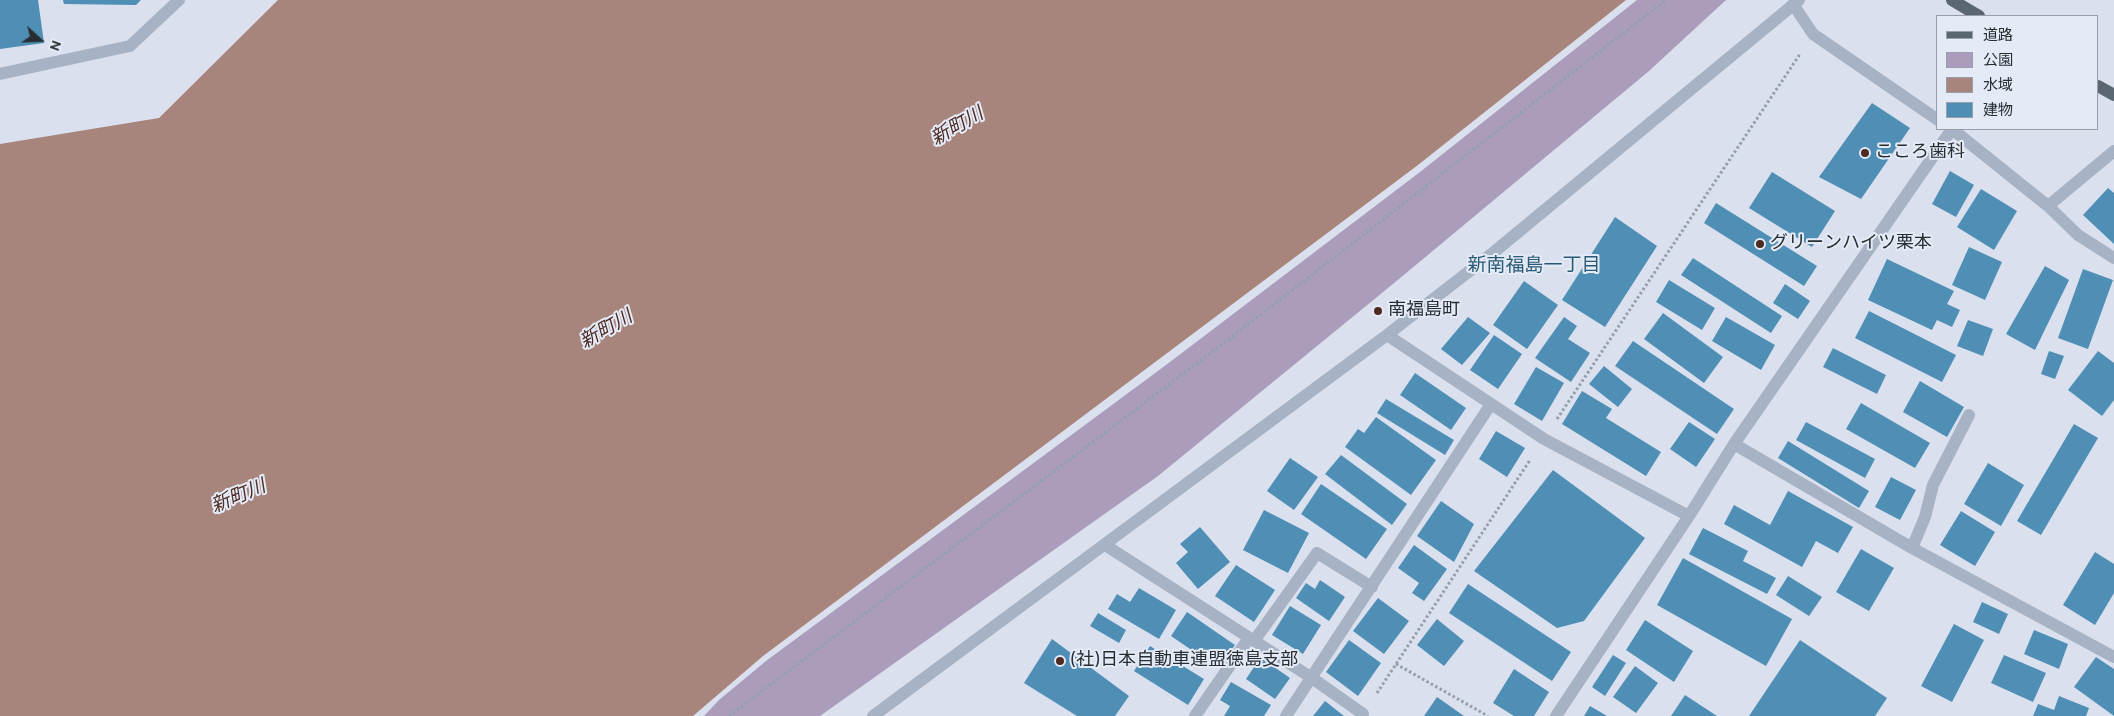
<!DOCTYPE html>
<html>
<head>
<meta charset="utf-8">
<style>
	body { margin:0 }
	#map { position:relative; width:2114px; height:716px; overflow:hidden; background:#dae0ed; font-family:Overpass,"Noto Sans JP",sans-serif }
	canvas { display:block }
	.legend { position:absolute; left:1936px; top:15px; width:162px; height:115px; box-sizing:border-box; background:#e5ebf6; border:1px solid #999fa7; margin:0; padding:6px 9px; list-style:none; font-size:15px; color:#272d31 }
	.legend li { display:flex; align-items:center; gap:10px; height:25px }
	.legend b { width:25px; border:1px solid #999fa7 }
	.north { position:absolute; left:15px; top:15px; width:50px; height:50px; -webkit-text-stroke:4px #e5ebf6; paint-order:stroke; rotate:110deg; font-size:14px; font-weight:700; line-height:20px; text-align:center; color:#272d31 }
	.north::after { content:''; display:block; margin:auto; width:18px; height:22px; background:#272d31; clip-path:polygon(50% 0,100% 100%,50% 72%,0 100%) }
</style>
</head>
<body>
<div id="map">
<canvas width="2114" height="716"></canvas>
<ul class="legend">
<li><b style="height:6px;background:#5a6672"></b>道路</li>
<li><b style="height:14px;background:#aa9cba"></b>公園</li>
<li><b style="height:14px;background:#a7847c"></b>水域</li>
<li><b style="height:14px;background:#4f8fb6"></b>建物</li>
</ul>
<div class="north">N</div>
</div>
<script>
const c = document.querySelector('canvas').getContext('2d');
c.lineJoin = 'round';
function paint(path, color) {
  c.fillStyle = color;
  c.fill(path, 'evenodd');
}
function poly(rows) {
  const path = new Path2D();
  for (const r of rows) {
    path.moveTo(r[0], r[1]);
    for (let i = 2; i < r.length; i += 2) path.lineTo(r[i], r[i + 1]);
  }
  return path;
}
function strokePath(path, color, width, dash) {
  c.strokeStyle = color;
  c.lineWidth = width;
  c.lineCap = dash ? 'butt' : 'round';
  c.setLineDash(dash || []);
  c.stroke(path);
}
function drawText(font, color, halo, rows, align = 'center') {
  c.font = font + ' Overpass,"Noto Sans JP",sans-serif';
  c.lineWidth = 4;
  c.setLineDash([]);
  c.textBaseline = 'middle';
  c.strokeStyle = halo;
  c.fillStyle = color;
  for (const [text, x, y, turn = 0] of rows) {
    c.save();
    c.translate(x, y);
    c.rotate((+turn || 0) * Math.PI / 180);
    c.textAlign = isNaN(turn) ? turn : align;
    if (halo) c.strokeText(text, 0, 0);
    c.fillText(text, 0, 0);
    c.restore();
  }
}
const green = poly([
	[1637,0,1726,0,1649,71,1399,279,1158,476,820,716,704,716,719,700,766,661,1166,365,1420,172]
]);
const water = poly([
	[278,0,1626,0,1418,165,763,656,693,716,0,716,0,144,159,118]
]);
const building = poly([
	[0,0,38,0,44,43,0,49],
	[63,0,141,0,136,5,64,4],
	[1872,103,1910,128,1861,199,1819,177],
	[1950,171,1974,185,1956,217,1932,204],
	[1772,172,1835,211,1812,247,1749,208],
	[2108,188,2114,193,2114,244,2083,215],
	[1981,189,2017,211,1994,250,1957,227],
	[1716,203,1817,266,1804,286,1704,223],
	[1615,217,1657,246,1605,327,1562,300],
	[1969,247,2002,262,1985,300,1952,285],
	[1693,258,1782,316,1771,333,1681,275],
	[1887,259,1954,291,1947,304,1960,310,1952,327,1937,320,1932,330,1868,300],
	[2045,266,2069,280,2035,350,2006,334],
	[2083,269,2113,280,2088,349,2058,338],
	[1669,280,1715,308,1702,330,1656,302],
	[1524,281,1558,305,1527,349,1493,325],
	[1785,284,1810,301,1798,319,1773,303],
	[1869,311,1956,355,1942,382,1855,338],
	[1663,313,1723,357,1704,383,1644,339],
	[1468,317,1490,333,1462,365,1441,349],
	[1564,317,1577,326,1568,339,1590,353,1571,382,1535,358],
	[1726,317,1775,345,1761,370,1712,341],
	[1968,320,1993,329,1983,356,1957,346],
	[1494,335,1522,354,1498,389,1470,370],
	[1633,341,1734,409,1717,434,1615,366],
	[1833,348,1886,375,1877,394,1823,367],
	[2049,351,2064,356,2055,379,2041,374],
	[2098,351,2114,363,2114,400,2102,416,2068,390],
	[1604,366,1632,389,1618,407,1589,384],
	[1536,367,1564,383,1542,421,1514,404],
	[1415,373,1466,408,1451,430,1400,395],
	[1920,381,1964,407,1947,437,1903,412],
	[1582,391,1612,409,1606,418,1661,452,1646,476,1562,424],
	[1386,399,1454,440,1445,455,1377,413],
	[1861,403,1930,443,1915,468,1846,429],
	[1376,417,1436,460,1411,495,1345,447,1358,429,1364,433],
	[1689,422,1715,439,1696,467,1670,449],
	[1806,422,1875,459,1865,478,1796,440],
	[2074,424,2098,438,2041,535,2017,521],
	[1496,431,1525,448,1507,477,1479,459],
	[1788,441,1869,491,1859,508,1778,458],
	[1341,455,1407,504,1392,525,1325,474],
	[1290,458,1318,477,1294,510,1267,491],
	[1988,463,2024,485,2001,526,1964,504],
	[1553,470,1645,538,1584,621,1557,628,1474,571],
	[1891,477,1916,490,1900,520,1875,507],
	[1321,484,1387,529,1366,559,1301,514],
	[1788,491,1853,527,1838,553,1816,541,1802,567,1724,524,1734,505,1770,525],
	[1441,501,1474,524,1454,562,1417,536],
	[1264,510,1309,533,1288,573,1243,550],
	[1961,511,1995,532,1975,566,1940,545],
	[1200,527,1230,562,1198,589,1176,563,1188,552,1180,544],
	[1703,528,1748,551,1743,561,1776,578,1767,594,1689,554],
	[1414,545,1447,569,1424,601,1412,593,1419,583,1398,568],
	[1861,549,1894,568,1869,611,1836,592],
	[2095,552,2114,564,2114,593,2095,625,2063,605],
	[1683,558,1792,619,1766,666,1657,605],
	[1236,565,1275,590,1254,622,1215,596],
	[1788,576,1822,597,1809,616,1776,595],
	[1320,580,1345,597,1329,621,1296,598,1306,583,1315,589],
	[1468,584,1571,652,1552,681,1449,613],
	[1139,588,1176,610,1159,639,1108,609,1117,594,1130,602],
	[1378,598,1409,621,1384,654,1353,631],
	[1982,602,2008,614,1999,634,1973,622],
	[1290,606,1321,625,1303,654,1272,635],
	[1187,612,1235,645,1218,668,1171,636],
	[1098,613,1126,630,1119,643,1090,626],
	[1437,619,1464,641,1444,666,1417,645],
	[1645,620,1693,651,1674,682,1626,650],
	[1954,624,1984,640,1952,702,1921,686],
	[2034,630,2068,644,2059,669,2024,654],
	[1052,639,1129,696,1115,716,1077,716,1024,683],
	[1349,640,1381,663,1358,696,1326,672],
	[1800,640,1887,698,1875,716,1749,716],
	[1150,646,1204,679,1188,705,1134,671],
	[1251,651,1290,678,1275,699,1246,679,1256,664,1247,658],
	[1613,655,1626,663,1605,696,1592,687],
	[2004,655,2046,673,2033,702,1991,683],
	[2096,657,2114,669,2114,716,2074,687],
	[1635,666,1658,683,1636,713,1613,697],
	[1514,669,1549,692,1534,716,1514,716,1493,703],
	[1231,682,1271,705,1264,716,1224,716,1230,706,1220,700],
	[1685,695,1717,716,1671,716],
	[2059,696,2089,708,2086,716,2033,716,2038,704,2054,710],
	[1437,697,1464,716,1424,716],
	[1325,701,1344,716,1313,716],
	[1590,706,1607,716,1584,716]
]);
const path = poly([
	[1557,419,1800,54],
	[1396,664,1488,716],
	[1377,693,1530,460],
	[729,716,1228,340,1666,0]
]);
const minor = poly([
	[1793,4,1813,34,1938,120],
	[0,74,130,46,179,0],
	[2048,206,2078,235,2114,258],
	[1387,335,1544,439,1689,516],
	[1969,415,1933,485,1925,517,1912,548,2114,657],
	[1734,444,1912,548],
	[1105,545,1312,678,1363,714],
	[1254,641,1317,553,1372,587],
	[873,716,1387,335,1494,252,1799,0],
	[1195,716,1249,638],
	[1286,716,1491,404],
	[1556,716,1689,516,1734,444,1952,129,2048,206,2114,151]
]);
const major = poly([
	[1952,0,1979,16],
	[2098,86,2114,95]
]);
const markers = [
	[1865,153,5,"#4d2a22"],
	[1760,244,5,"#4d2a22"],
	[1378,311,5,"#4d2a22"],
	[1060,661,5,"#4d2a22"]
];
const poiNames = [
	["こころ歯科",1875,153],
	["グリーンハイツ栗本",1770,244],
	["南福島町",1388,311],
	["(社)日本自動車連盟徳島支部",1070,661]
];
const waterNames = [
	["新町川",958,128,-30],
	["新町川",607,331,-30],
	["新町川",239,498,-23]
];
const neighbourhoodNames = [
	["新南福島一丁目",1534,267]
];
paint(green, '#aa9cba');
paint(water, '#a7847c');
paint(building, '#4f8fb6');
strokePath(path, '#929faf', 3, [2.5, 2.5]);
strokePath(minor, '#a7b3c4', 12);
strokePath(major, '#5a6672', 12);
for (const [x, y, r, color] of markers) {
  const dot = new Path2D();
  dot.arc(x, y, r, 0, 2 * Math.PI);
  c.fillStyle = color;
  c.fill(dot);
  strokePath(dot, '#e5ebf6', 2);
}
drawText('18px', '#272d31', '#e5ebf6', poiNames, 'left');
drawText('italic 19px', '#4d2a22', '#e5ebf6', waterNames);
drawText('19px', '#2a5a76', '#e5ebf6', neighbourhoodNames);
</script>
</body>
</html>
